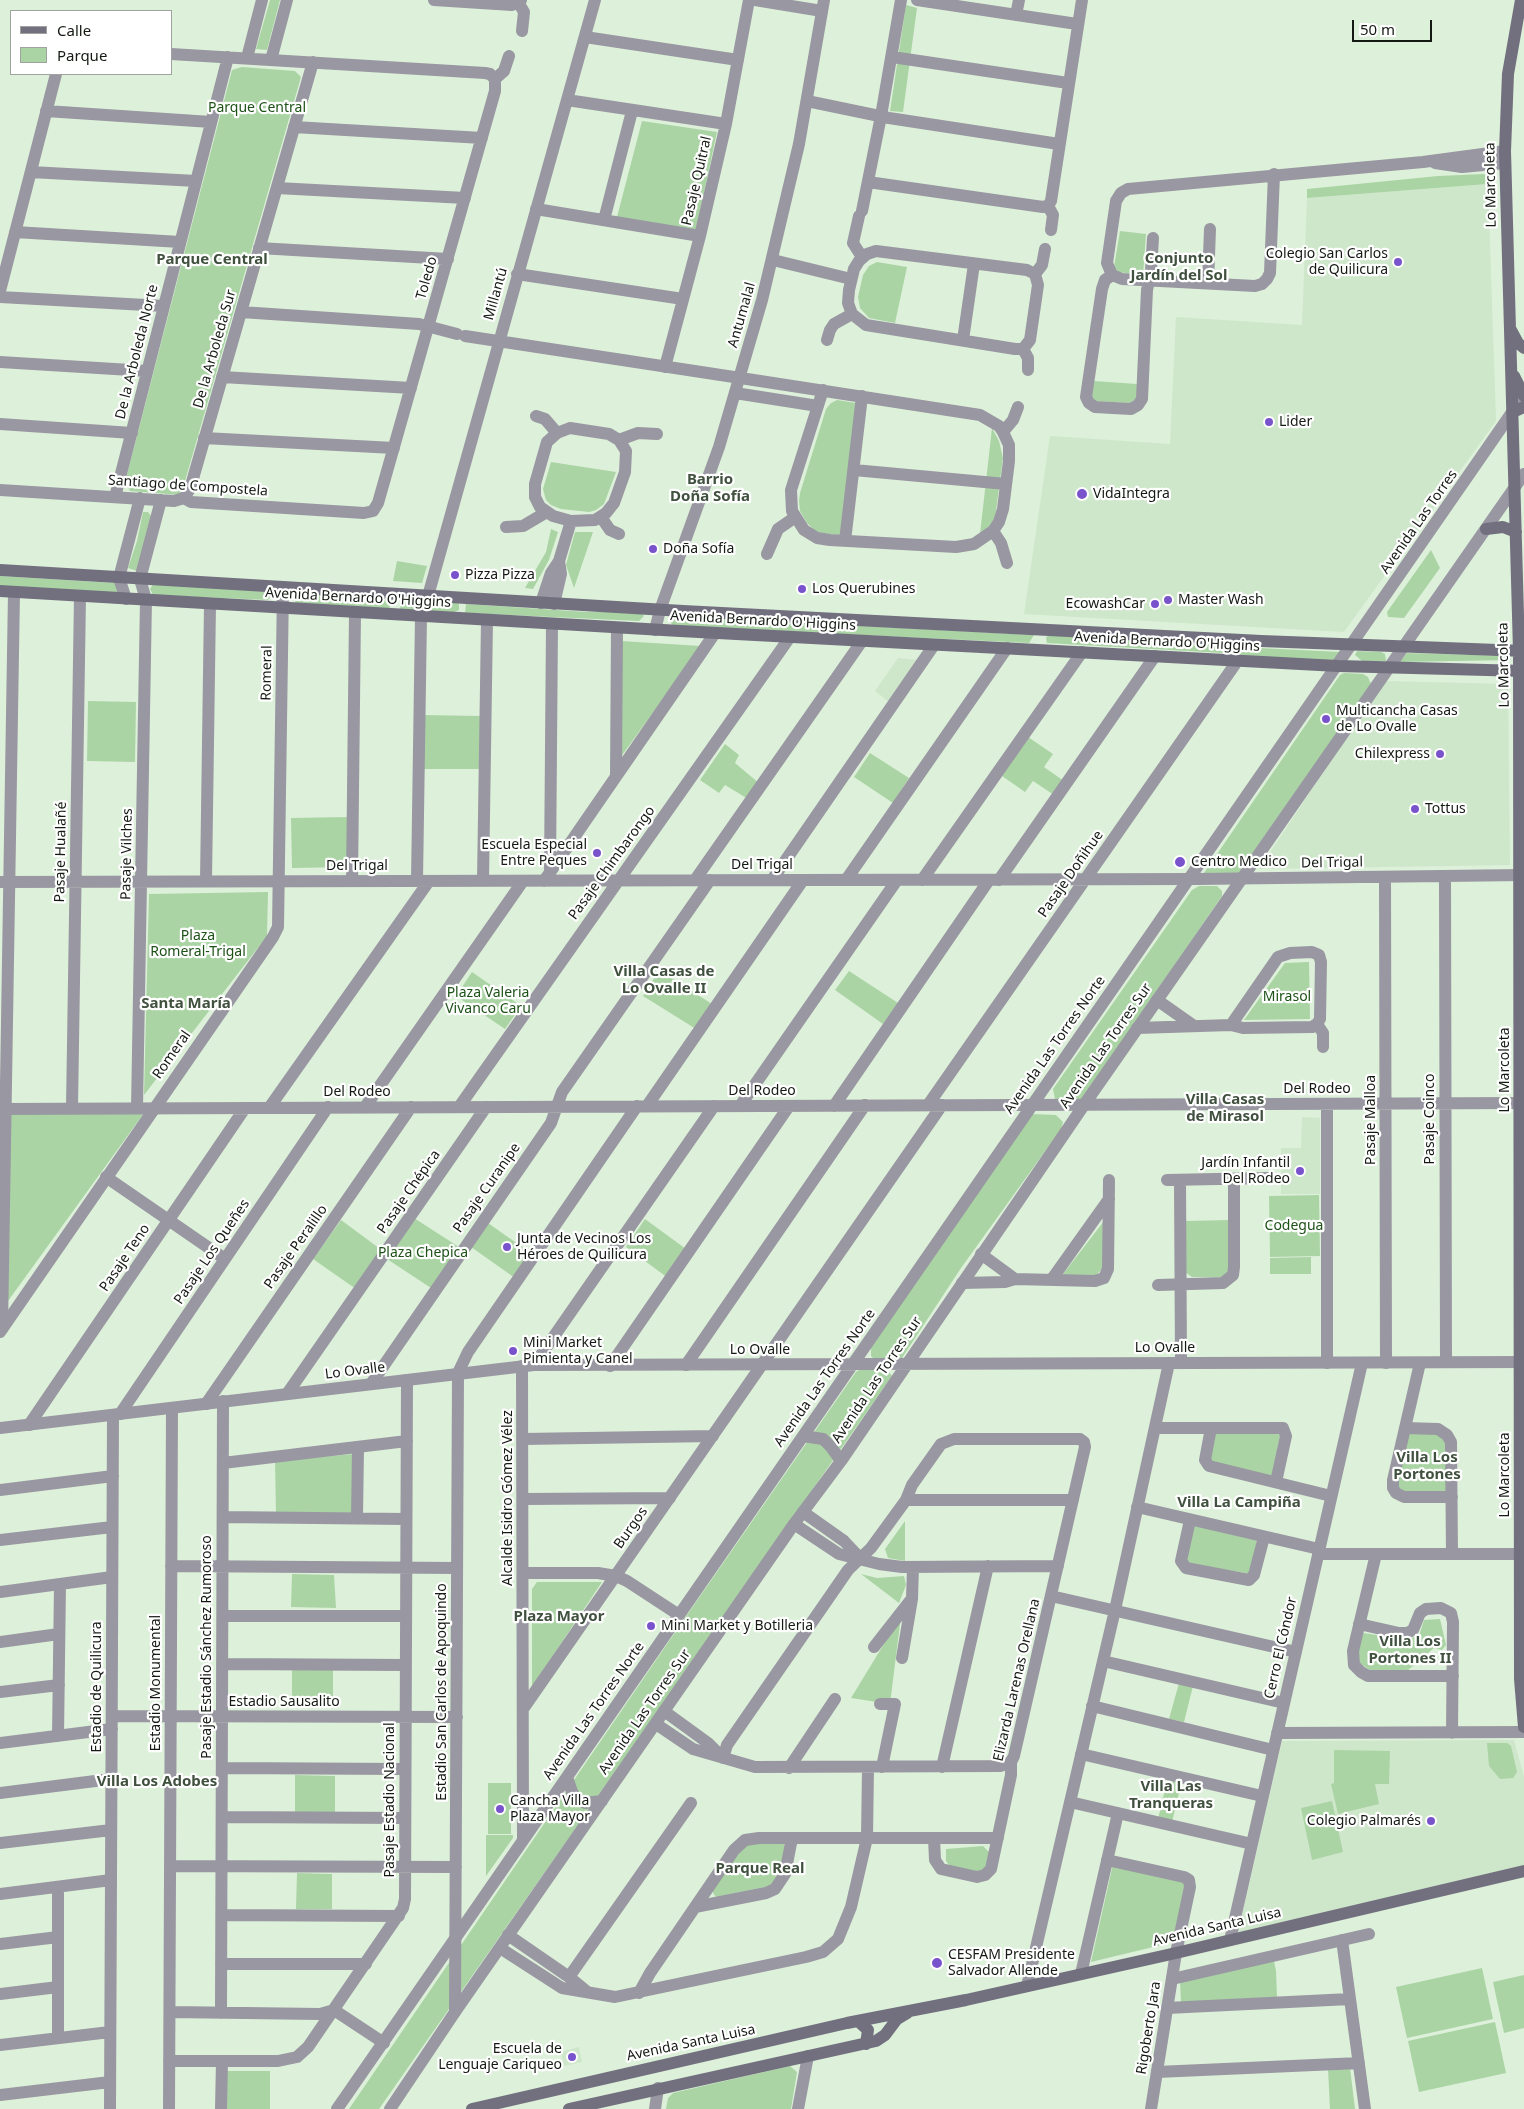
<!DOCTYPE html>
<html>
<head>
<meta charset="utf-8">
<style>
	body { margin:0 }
	#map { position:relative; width:1524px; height:2109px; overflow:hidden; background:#ddf0da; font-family:"Noto Sans",sans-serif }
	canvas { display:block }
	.legend { position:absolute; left:10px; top:10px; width:162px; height:65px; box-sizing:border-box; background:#fff; border:1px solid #a1a3a1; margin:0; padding:6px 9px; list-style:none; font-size:15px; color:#141a13 }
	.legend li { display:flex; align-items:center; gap:10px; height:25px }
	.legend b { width:25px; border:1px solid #a1a3a1 }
	.scale { position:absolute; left:1352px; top:20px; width:80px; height:22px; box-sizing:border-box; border:2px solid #141a13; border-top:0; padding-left:6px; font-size:15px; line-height:18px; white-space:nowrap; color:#141a13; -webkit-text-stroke:4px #fff; paint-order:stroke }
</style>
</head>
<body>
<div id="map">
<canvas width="1524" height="2109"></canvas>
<ul class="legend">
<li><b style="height:6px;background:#726f7f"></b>Calle</li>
<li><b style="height:14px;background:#abd4a5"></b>Parque</li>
</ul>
<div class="scale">50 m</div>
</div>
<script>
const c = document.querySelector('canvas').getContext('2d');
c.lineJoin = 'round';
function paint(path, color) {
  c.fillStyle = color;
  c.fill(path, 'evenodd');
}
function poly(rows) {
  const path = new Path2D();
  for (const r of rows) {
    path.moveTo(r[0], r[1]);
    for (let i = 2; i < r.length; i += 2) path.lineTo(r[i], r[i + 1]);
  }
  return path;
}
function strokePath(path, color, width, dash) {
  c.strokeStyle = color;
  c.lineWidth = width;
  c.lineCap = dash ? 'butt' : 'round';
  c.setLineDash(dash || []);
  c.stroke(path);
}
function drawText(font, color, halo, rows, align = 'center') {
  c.font = font + ' "Noto Sans",sans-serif';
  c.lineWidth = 4.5;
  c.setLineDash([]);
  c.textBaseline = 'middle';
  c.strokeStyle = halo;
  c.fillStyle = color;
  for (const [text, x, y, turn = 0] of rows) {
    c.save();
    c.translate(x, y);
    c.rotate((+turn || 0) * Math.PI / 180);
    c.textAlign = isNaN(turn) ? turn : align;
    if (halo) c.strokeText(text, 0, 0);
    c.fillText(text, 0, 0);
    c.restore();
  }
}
const built = poly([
	[1488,184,1496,421,1344,632,1024,614,1050,436,1170,444,1176,317,1302,325,1307,198],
	[898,658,918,660,889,702,875,691],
	[1384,681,1508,684,1510,865,1259,869],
	[1302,1117,1320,1118,1320,1194,1281,1194,1281,1148,1301,1148],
	[1514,1740,1524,1777,1524,1865,1238,1933,1282,1741],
	[579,2047,582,2062,564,2066,561,2052]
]);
const green = poly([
	[270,0,280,0,267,50,256,49],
	[906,5,917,8,903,112,890,111],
	[242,67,295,71,301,77,181,495,130,491,125,482,232,70],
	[642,121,717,132,696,230,617,217],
	[1484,174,1489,178,1488,184,1307,198,1307,189,1438,176],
	[1120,231,1146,234,1143,275,1117,272,1114,267],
	[877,262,907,267,895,323,869,318,860,308,858,297,863,275,869,266],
	[1094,381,1137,384,1137,399,1129,403,1094,401,1091,395],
	[837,400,856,403,841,535,820,533,814,530,807,523,800,511,799,501,800,493,826,409,831,403],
	[992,428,999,441,1003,458,995,518,988,528,980,534],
	[551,462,616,472,604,504,596,510,589,512,561,509,551,505,546,500,543,489],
	[143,512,148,512,154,520,137,571,128,568,137,541],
	[551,529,558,532,549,560,533,589,525,588,546,552],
	[575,532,593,532,574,588,566,565],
	[1431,550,1440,568,1404,618,1388,617,1387,612],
	[397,561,427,566,422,583,393,581],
	[0,576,115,583,121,593,0,587],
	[153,584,268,591,272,595,268,600,153,595,150,589],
	[296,594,393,598,389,609,295,604],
	[401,599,456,601,459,604,459,610,454,612,400,610],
	[466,604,587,612,640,611,644,616,639,621,465,613],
	[674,616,1034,635,1029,643,674,626,669,621],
	[1048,635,1154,641,1226,646,1223,653,1047,643,1046,638],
	[621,641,701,646,620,758],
	[1239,647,1340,652,1334,661,1237,657],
	[1357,651,1381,652,1385,654,1386,661,1362,661,1355,655],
	[1407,653,1509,656,1511,660,1400,662],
	[1344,673,1363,674,1368,677,1371,684,1238,874,1204,873,1340,675],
	[88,701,136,702,135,762,87,761],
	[421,715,481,716,480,769,422,769],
	[1028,737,1053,754,1044,767,1064,781,1054,795,1033,781,1025,792,1002,776],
	[725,744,739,755,735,763,760,784,748,799,725,785,719,793,700,780],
	[870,753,909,778,893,803,854,777],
	[348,817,349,867,292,868,291,818],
	[1199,886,1217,886,1222,891,1222,896,1081,1101,1055,1099,1053,1089,1192,890],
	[268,892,267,936,144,1095,149,894],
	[1309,962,1310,1019,1244,1020,1285,963],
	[659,970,712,1004,696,1029,643,996],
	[849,971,898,1003,883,1024,835,990],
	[472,972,521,1006,505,1029,456,996],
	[144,1113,8,1301,8,1114],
	[1032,1114,1056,1115,1063,1122,1061,1129,961,1268,900,1361,874,1359,871,1356,871,1347],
	[1319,1195,1320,1256,1270,1257,1269,1196],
	[414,1218,459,1247,431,1288,387,1259],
	[645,1219,686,1249,668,1278,626,1247],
	[341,1220,383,1251,356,1289,313,1259],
	[1230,1220,1229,1271,1222,1277,1192,1277,1185,1272,1185,1221],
	[1104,1221,1106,1265,1094,1277,1060,1278],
	[488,1223,532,1254,515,1278,471,1247],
	[1311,1257,1311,1274,1270,1274,1270,1258],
	[887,1369,892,1376,379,2109,349,2109,680,1625,856,1372,859,1370],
	[1431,1431,1446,1437,1449,1491,1407,1495,1395,1484,1406,1433],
	[1277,1432,1280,1436,1272,1476,1211,1464,1207,1458,1213,1434],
	[353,1454,352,1515,276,1514,275,1461],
	[905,1521,905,1561,888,1558,885,1549],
	[1194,1525,1257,1539,1251,1574,1186,1563],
	[292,1574,334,1575,336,1608,291,1607],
	[861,1574,877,1578,904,1576,906,1585,899,1603],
	[537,1582,602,1582,532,1687,532,1589],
	[901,1616,890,1704,851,1698],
	[1440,1619,1446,1645,1442,1650,1434,1648,1407,1671,1371,1671,1360,1663,1357,1655,1363,1633,1406,1639,1419,1636,1424,1620],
	[292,1667,333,1668,333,1706,292,1705],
	[1179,1683,1193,1686,1184,1722,1169,1719],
	[1487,1743,1507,1743,1511,1746,1517,1772,1513,1778,1500,1779,1489,1766],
	[1334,1750,1390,1751,1389,1784,1375,1784,1379,1804,1338,1814,1331,1784,1334,1783],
	[295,1775,335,1776,335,1814,295,1814],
	[1168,1777,1182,1781,1172,1822,1158,1819],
	[488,1783,511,1783,511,1834,488,1834],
	[1332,1801,1343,1852,1312,1860,1301,1808],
	[486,1835,513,1835,513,1838,486,1876],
	[782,1843,785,1845,786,1854,775,1885,716,1897,713,1893,713,1889,745,1844],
	[983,1846,990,1853,985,1870,979,1874,951,1868,946,1861,946,1849],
	[1113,1864,1186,1883,1174,1942,1091,1962],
	[297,1873,332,1874,332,1909,296,1909],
	[1274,1961,1276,1971,1277,1997,1181,2002,1180,1982],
	[1482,1968,1493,2019,1407,2038,1396,1987],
	[1524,1975,1524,2028,1504,2033,1493,1982],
	[1495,2022,1506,2073,1419,2092,1408,2041],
	[790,2066,797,2072,791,2109,666,2109,668,2098,673,2093],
	[1350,2068,1355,2109,1330,2109,1328,2069],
	[225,2071,270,2071,270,2109,225,2109]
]);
const minor = poly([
	[434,0,512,5,521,0],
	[755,0,822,11],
	[917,0,1077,24],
	[518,2,524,12,522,31],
	[1016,15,1019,0],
	[585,37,738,60],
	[171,54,485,73,490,74,495,79],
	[892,57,1068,83],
	[247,58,262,0],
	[271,60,287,0],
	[495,79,504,71,509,56],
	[567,100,726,124],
	[807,101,889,118,1059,144],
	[46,111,211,122],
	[294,127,482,138],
	[1435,163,1462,167,1505,163],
	[31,172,196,181],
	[868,182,1043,207,1048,206],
	[277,188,465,198],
	[1048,206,1051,201,1082,0],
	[1048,206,1053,215,1051,230],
	[536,209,700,236],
	[862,211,881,116,901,0],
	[859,216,853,243,862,257],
	[604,220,632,111],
	[15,232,180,242],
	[259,248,448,259],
	[773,260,851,279],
	[517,274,683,299],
	[1035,274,1042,265,1045,249],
	[1112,275,1107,263,1116,201,1121,193,1128,189,1423,162,1505,151],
	[1112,275,1105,280,1102,289,1086,397,1089,403,1095,407,1131,409,1138,405,1142,399,1147,290,1151,271,1153,238],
	[1112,275,1122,279,1255,286,1262,284,1267,279,1270,273,1274,174],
	[1208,283,1210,229],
	[0,291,56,74],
	[0,297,164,306],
	[241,312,419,324,457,334],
	[465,336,760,381,980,415,999,426,1003,432,1009,445,1009,461,1003,509,999,522,993,531,974,544,956,547,830,540,817,538,804,530,792,511,791,490,823,390],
	[827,340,830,330,834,324,852,314],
	[963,340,974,264],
	[1023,349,1015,349,866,325,852,314,848,303,849,290,854,269,859,261,867,254,876,251,1027,270,1035,274],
	[1023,349,1030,340,1038,285,1035,274],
	[1023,349,1028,358,1028,370],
	[0,362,147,371],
	[665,367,700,236,726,124,749,0],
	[222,377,411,388],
	[735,393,818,406],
	[536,416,545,419,557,433],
	[0,424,132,433],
	[570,428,609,434,619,440,626,451,625,472,614,503,606,513,595,520,571,521,553,516,540,507,535,497,535,484,547,442,557,433,570,428],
	[1003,432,1013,420,1018,407],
	[204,438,394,448],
	[619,440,638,433,657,434],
	[854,470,1006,484],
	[0,490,174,501,184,498,191,502,364,513,373,511,378,503,495,91,495,79],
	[115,497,228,57],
	[184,498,190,489,313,62],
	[601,517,610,530,619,534],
	[506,527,523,526,545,513],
	[993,531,1001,543,1007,563],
	[845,541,862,396],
	[767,554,778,529,794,518],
	[428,596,595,0],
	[126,599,119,578,140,498],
	[541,603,551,573,559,561,571,521],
	[554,604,561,574,559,561],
	[616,776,617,628],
	[550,871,552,624],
	[1445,876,1446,1362],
	[1385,877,1386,1363],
	[695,880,862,641],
	[772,880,934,645],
	[846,880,1007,648],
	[922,880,1082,652],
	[999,880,1155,656],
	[206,881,210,604],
	[352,881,355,613],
	[417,881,421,616],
	[483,881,487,620],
	[544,881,715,633],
	[0,882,1197,879,1524,875],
	[1157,1000,1194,1026],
	[1317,1024,1323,1033,1323,1047],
	[1137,1028,1231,1025,1243,1028,1312,1027,1317,1024,1320,1019,1321,962,1319,955,1312,952,1290,953,1278,957,1231,1025],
	[1327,1104,1327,1363],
	[928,1105,1238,660],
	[647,1106,803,880],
	[740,1106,897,880],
	[834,1106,989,880],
	[365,1107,523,881],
	[459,1107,790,637],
	[72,1108,80,596],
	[137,1108,146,600,140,579,161,500],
	[269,1108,429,881],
	[0,1109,1524,1103],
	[106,1177,225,1259],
	[1167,1180,1267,1178],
	[1180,1180,1181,1363],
	[981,1254,1015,1279],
	[1052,1279,1109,1199],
	[962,1283,1005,1282,1015,1279,1095,1281,1104,1278,1108,1269,1109,1180],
	[1158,1285,1223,1283,1233,1275,1234,1267,1234,1179],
	[2,1329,14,592],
	[1420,1363,1393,1480,1393,1488,1396,1493,1404,1497,1452,1497],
	[534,1365,714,1106],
	[686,1365,865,1105],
	[522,1366,523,1839],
	[610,1366,789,1106],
	[371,1384,551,1123,562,1092,710,880],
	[287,1394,486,1107],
	[206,1404,411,1107],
	[120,1414,328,1107],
	[29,1425,245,1108],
	[1155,1428,1283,1428,1286,1436,1276,1482],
	[1211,1428,1205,1460,1209,1466,1331,1496],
	[1405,1428,1438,1429,1447,1435,1451,1442,1452,1554],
	[523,1439,713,1436],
	[223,1463,407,1441],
	[0,1490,113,1476],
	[523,1499,670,1498],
	[906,1500,1073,1500],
	[1137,1507,1319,1549],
	[803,1512,844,1541,861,1559],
	[223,1517,406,1519],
	[357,1518,358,1447],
	[1190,1520,1181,1561,1186,1568,1249,1580,1254,1575,1264,1537],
	[794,1524,839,1554,879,1564,902,1567,1058,1566],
	[0,1540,112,1527],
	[1318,1554,1520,1554],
	[1376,1554,1353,1651,1354,1665,1361,1672,1368,1676,1453,1676],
	[171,1566,457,1568],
	[523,1573,598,1573,616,1576,627,1581,679,1615],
	[0,1592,112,1577],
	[1051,1596,1296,1652],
	[223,1616,406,1616],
	[1359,1624,1399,1633,1407,1633,1413,1630,1420,1613,1426,1609,1441,1608,1451,1613,1453,1622,1452,1733],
	[0,1642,59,1634],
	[874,1647,910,1601],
	[902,1658,912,1599,913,1567],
	[1103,1661,1284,1703],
	[222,1664,406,1665],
	[0,1692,59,1685],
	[880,1704,895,1704,882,1767],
	[1092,1706,1273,1750],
	[523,1709,942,1105],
	[664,1711,708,1743,723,1758],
	[112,1716,457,1717],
	[656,1724,693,1749,755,1767,1000,1766,1011,1762],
	[1277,1733,1524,1732],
	[58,1736,60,1584],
	[0,1743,112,1729],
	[1081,1754,1262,1796],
	[723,1758,727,1745,848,1570,871,1548,906,1500,912,1485,941,1444,954,1439,1080,1439,1084,1442,1085,1447,1014,1756,1011,1762,1011,1775,991,1869,985,1875,977,1877,941,1869,935,1860,934,1838],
	[942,1767,988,1566],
	[222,1768,405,1769],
	[789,1768,835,1699],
	[0,1793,111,1779],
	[1070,1802,1252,1844],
	[222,1817,405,1818],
	[0,1843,111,1830],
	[1107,1860,1184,1877,1189,1880,1190,1887,1176,1953],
	[170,1866,456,1867],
	[58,1887,58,2038],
	[0,1894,111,1880],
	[695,1907,766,1893,775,1889,785,1874,792,1838],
	[222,1915,399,1916],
	[508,1935,569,1977,586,1991],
	[1230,1940,1362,1363],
	[1342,1940,1365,2109],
	[0,1944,58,1937],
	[500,1948,562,1988,615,1997,806,1957,823,1952,838,1939,851,1907,867,1838,868,1767],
	[221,1964,366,1964],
	[1081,1974,1118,1813],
	[569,1977,691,1803],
	[1172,1979,1369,1934],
	[1027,1986,1115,1610,1169,1363],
	[639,1993,650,1973,734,1850,745,1840,759,1838,998,1838],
	[0,1994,58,1987],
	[1167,2008,1350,1999],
	[170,2012,320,2014,334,2010,384,2043],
	[455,2012,458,1373,468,1352,637,1106],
	[221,2013,223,1401],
	[0,2045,110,2032],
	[169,2061,278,2061,297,2057,308,2047,403,1908,405,1899,407,1380],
	[1157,2072,1359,2063],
	[0,2095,110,2082],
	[110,2109,113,1415],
	[169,2109,172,1408],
	[221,2109,222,2061],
	[655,2109,658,2088],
	[798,2109,808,2056]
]);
const tertiary = poly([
	[655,630,660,610,719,447,762,300,799,144,824,0],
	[0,1332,273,937,278,927,283,587],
	[0,1428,534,1365,1524,1362],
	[803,1436,823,1439,831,1447,841,1461],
	[567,1777,572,1792,577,1799,585,1803,602,1801],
	[337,2109,1524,395],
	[390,2109,455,2012,794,1524,841,1461,1084,1105,1524,474],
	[1151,2109,1176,1953]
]);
const secondary = poly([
	[1521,0,1508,74,1505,151,1519,651,1520,1679,1524,1727],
	[1511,330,1518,343,1524,348],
	[1514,376,1524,396],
	[1513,412,1524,407],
	[1486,529,1503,527,1516,532],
	[0,570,683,611,1261,641,1524,651],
	[0,591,680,631,1338,666,1524,671],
	[858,2021,868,2030,866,2044],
	[472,2109,847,2023,966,2000,1176,1953,1524,1871],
	[569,2109,876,2041,885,2035,897,2019,907,2013]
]);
const markers = [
	[1398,262,5,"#7953cc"],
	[1269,422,5,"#7953cc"],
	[1082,494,6,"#7953cc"],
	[653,549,5,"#7953cc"],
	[455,575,5,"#7953cc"],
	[802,589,5,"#7953cc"],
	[1168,600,5,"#7953cc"],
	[1155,604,5,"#7953cc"],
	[1326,719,5,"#7953cc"],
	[1440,754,5,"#7953cc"],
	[1415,809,5,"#7953cc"],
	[597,853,5,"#7953cc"],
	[1180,862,6,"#7953cc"],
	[1300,1171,5,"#7953cc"],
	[507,1247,5,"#7953cc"],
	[513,1351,5,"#7953cc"],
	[651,1626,5,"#7953cc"],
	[500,1809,5,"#7953cc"],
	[1431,1821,5,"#7953cc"],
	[937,1963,6,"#7953cc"],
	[572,2057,5,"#7953cc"]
];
const parkNames = [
	["Parque Central",257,108],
	["Plaza",198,936],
	["Romeral-Trigal",198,952],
	["Plaza Valeria",488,993],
	["Vivanco Caru",488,1009],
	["Mirasol",1287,997],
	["Codegua",1294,1226],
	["Plaza Chepica",423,1253]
];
const streetNames = [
	["Pasaje Quitral",697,181,-77],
	["Lo Marcoleta",1491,185,-91],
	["Toledo",427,278,-74],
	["Millantú",496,294,-74],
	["Antumalal",742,315,-74],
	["De la Arboleda Sur",215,349,-74],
	["De la Arboleda Norte",137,352,-76],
	["Santiago de Compostela",188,486,4],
	["Avenida Las Torres",1419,522,-55],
	["Avenida Bernardo O'Higgins",358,598,3],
	["Avenida Bernardo O'Higgins",763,621,3],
	["Avenida Bernardo O'Higgins",1167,642,3],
	["Lo Marcoleta",1504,665,-91],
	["Romeral",267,673,-89],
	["Pasaje Hualañé",61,852,-89],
	["Pasaje Vilches",127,854,-89],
	["Pasaje Chimbarongo",612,863,-54],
	["Del Trigal",1332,863,-1],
	["Del Trigal",762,865],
	["Del Trigal",357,866],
	["Pasaje Doñihue",1071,874,-55],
	["Avenida Las Torres Norte",1055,1045,-55],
	["Avenida Las Torres Sur",1106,1046,-55],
	["Romeral",172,1055,-55],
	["Lo Marcoleta",1505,1070,-90],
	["Del Rodeo",1317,1089],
	["Del Rodeo",762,1091],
	["Del Rodeo",357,1092],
	["Pasaje Coinco",1430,1119,-90],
	["Pasaje Malloa",1371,1120,-90],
	["Pasaje Curanipe",487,1188,-55],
	["Pasaje Chépica",409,1192,-55],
	["Pasaje Peralillo",296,1247,-55],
	["Pasaje Los Queñes",212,1252,-56],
	["Pasaje Teno",125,1258,-56],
	["Lo Ovalle",1165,1348],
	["Lo Ovalle",760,1350],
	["Lo Ovalle",355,1371,-7],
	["Avenida Las Torres Norte",825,1378,-55],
	["Avenida Las Torres Sur",877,1380,-56],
	["Lo Marcoleta",1505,1475,-90],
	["Alcalde Isidro Gómez Vélez",508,1498,-90],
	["Burgos",631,1528,-55],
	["Pasaje Estadio Sánchez Rumoroso",207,1647,-90],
	["Cerro El Cóndor",1281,1648,-77],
	["Elizarda Larenas Orellana",1017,1680,-77],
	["Estadio Monumental",156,1683,-90],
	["Estadio de Quilicura",97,1687,-90],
	["Estadio San Carlos de Apoquindo",442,1692,-90],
	["Estadio Sausalito",284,1702],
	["Avenida Las Torres Norte",594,1711,-55],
	["Avenida Las Torres Sur",645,1712,-55],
	["Pasaje Estadio Nacional",390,1800,-90],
	["Avenida Santa Luisa",1217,1927,-13],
	["Rigoberto Jara",1149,2028,-81],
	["Avenida Santa Luisa",691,2043,-12]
];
const poiNames = [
	["Colegio San Carlos",1388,254,"right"],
	["de Quilicura",1388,270,"right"],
	["Lider",1279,422],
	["VidaIntegra",1093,494],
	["Doña Sofía",663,549],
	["Pizza Pizza",465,575],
	["Los Querubines",812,589],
	["Master Wash",1178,600],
	["EcowashCar",1145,604,"right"],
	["Multicancha Casas",1336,711],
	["de Lo Ovalle",1336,727],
	["Chilexpress",1430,754,"right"],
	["Tottus",1425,809],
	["Escuela Especial",587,845,"right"],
	["Entre Peques",587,861,"right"],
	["Centro Medico",1191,862],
	["Jardín Infantil",1290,1163,"right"],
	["Del Rodeo",1290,1179,"right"],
	["Junta de Vecinos Los",517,1239],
	["Héroes de Quilicura",517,1255],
	["Mini Market",523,1343],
	["Pimienta y Canel",523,1359],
	["Mini Market y Botilleria",661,1626],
	["Cancha Villa",510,1801],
	["Plaza Mayor",510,1817],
	["Colegio Palmarés",1421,1821,"right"],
	["CESFAM Presidente",948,1955],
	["Salvador Allende",948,1971],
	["Escuela de",562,2049,"right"],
	["Lenguaje Cariqueo",562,2065,"right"]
];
const neighbourhoodNames = [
	["Conjunto",1179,259],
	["Jardín del Sol",1179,276],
	["Parque Central",212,260],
	["Barrio",710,480],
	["Doña Sofía",710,497],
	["Villa Casas de",664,972],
	["Lo Ovalle II",664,989],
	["Santa María",186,1004],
	["Villa Casas",1225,1100],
	["de Mirasol",1225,1117],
	["Villa Los",1427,1458],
	["Portones",1427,1475],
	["Villa La Campiña",1239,1503],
	["Plaza Mayor",559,1617],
	["Villa Los",1410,1642],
	["Portones II",1410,1659],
	["Villa Los Adobes",157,1782],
	["Villa Las",1171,1787],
	["Tranqueras",1171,1804],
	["Parque Real",760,1869]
];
paint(built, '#cee6ca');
paint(green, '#abd4a5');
strokePath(minor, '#9997a1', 12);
strokePath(tertiary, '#9997a1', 12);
strokePath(secondary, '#726f7f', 12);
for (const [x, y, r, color] of markers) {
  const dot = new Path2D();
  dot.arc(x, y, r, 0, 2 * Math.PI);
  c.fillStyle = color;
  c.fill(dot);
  strokePath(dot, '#fff', 2);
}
drawText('14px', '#1d5217', '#fff', parkNames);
drawText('14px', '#141a13', '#fff', streetNames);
drawText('14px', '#141a13', '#fff', poiNames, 'left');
drawText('bold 15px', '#41513f', '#fff', neighbourhoodNames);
</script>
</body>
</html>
